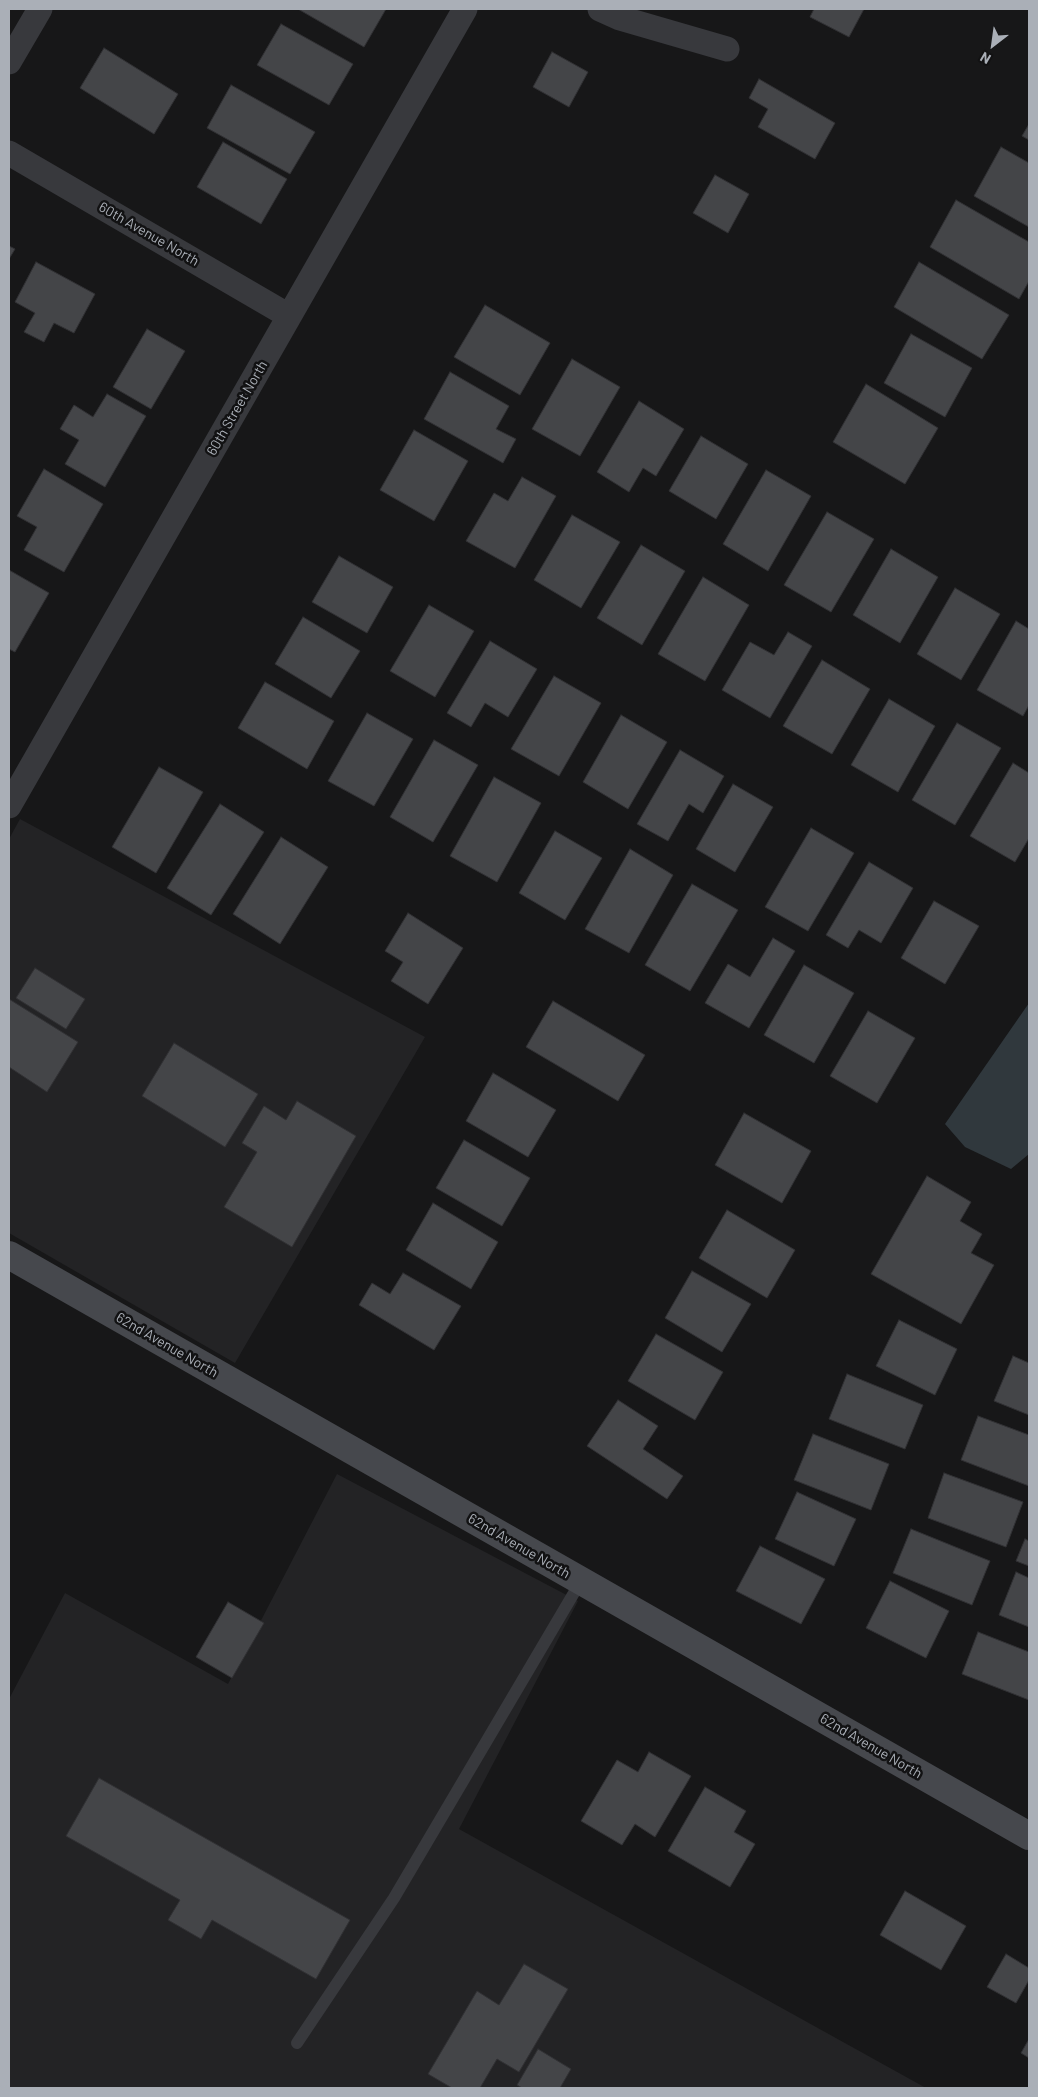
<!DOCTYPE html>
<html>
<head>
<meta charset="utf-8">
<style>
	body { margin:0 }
	#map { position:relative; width:1038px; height:2097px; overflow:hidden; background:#171718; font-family:Barlow,sans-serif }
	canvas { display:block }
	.frame { position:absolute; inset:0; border:10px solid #aaafb7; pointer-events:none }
	.north { position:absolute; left:968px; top:20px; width:50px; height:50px; -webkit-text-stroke:4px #121213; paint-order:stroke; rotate:210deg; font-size:14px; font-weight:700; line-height:20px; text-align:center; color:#aaafb7 }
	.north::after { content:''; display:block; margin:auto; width:18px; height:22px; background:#aaafb7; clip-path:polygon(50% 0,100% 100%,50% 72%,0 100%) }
</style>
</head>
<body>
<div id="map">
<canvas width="1038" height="2097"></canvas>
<div class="frame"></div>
<div class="north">N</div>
</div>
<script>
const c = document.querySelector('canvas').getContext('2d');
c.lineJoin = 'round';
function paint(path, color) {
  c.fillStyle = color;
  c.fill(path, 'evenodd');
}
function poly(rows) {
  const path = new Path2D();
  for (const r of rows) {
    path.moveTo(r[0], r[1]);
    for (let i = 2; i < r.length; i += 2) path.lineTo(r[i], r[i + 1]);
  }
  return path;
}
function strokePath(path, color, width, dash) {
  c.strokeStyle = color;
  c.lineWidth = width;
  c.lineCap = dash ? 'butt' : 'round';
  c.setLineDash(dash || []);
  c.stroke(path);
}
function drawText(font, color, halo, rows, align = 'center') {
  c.font = font + ' Barlow,sans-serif';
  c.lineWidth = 5;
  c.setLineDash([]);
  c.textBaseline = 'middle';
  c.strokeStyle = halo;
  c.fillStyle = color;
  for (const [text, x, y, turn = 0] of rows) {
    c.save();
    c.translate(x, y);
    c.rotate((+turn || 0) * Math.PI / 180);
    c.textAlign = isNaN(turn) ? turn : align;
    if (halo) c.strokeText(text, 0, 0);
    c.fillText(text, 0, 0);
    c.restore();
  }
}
const built = poly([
	[20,819,425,1037,235,1363,9,1233,9,839],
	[337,1474,578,1601,459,1829,926,2088,9,2088,9,1699,65,1593,228,1684]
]);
const water = poly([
	[1029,1003,1029,1154,1011,1169,965,1147,945,1124]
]);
const building = poly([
	[298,9,386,9,364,47,298,9],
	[814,9,864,9,849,37,810,17,814,9],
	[281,24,353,64,329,105,257,65,281,24],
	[104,48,178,94,154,134,80,88,104,48],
	[552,52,588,72,569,107,533,87,552,52],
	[759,79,835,123,815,159,758,127,768,109,749,98,759,79],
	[231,85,315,132,290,174,207,128,231,85],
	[1029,124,1029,140,1022,136,1029,124],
	[223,142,287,179,261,224,197,187,223,142],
	[1001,147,1029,163,1029,227,974,196,1001,147],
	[715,175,749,194,728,233,693,213,715,175],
	[956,200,1029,242,1029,281,1019,299,930,247,956,200],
	[9,246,15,249,9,259,9,246],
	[36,262,95,294,74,333,54,323,44,342,24,332,35,313,15,302,36,262],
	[919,262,1009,315,982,359,894,307,919,262],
	[485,305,550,343,520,395,454,357,485,305],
	[147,329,185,351,151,409,113,387,147,329],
	[911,334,972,368,945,417,884,383,911,334],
	[572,359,620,387,580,456,532,429,572,359],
	[450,372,509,406,496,429,516,439,503,463,424,419,450,372],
	[866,384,938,428,905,484,833,442,866,384],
	[107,394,146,416,105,487,65,464,79,440,60,429,74,405,93,417,107,394],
	[639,401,684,429,656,476,643,468,629,492,597,472,639,401],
	[414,430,468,461,434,521,380,490,414,430],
	[701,436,748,464,716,519,669,491,701,436],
	[44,469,103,504,64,572,24,550,37,527,17,516,44,469],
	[766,470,811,496,768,571,723,544,766,470],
	[522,477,556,496,515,568,466,541,494,493,508,501,522,477],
	[827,512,874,539,831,612,784,585,827,512],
	[572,515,620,542,581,608,534,580,572,515],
	[641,545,685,571,642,645,597,618,641,545],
	[891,549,938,577,900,643,853,615,891,549],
	[339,556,393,587,367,633,312,602,339,556],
	[9,570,49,593,15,652,9,649,9,570],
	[703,577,749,605,705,681,658,654,703,577],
	[955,588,1000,614,961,680,917,654,955,588],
	[429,605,474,631,435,697,390,671,429,605],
	[303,617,360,651,331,698,275,664,303,617],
	[1016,621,1029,629,1029,705,1023,716,977,690,1016,621],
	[788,632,812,646,770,718,722,690,750,642,774,655,788,632],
	[490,641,537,669,508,717,485,703,471,727,447,713,490,641],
	[822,660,870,689,832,754,783,726,822,660],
	[554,676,601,703,559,776,511,749,554,676],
	[265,682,334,721,307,769,238,728,265,682],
	[889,699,935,726,898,792,851,765,889,699],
	[367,713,413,739,374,806,328,781,367,713],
	[621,715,667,742,628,809,583,782,621,715],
	[957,723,1001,748,955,825,912,800,957,723],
	[434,740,478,765,433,842,390,817,434,740],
	[680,750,724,776,703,813,689,804,668,841,637,824,680,750],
	[1013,763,1029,773,1029,838,1015,862,970,836,1013,763],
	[159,767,203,792,156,873,112,847,159,767],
	[494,777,541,803,497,882,450,856,494,777],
	[733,784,773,807,735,872,696,849,733,784],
	[220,804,264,832,211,915,167,888,220,804],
	[811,828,854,853,808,931,765,907,811,828],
	[555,831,602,858,565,920,519,893,555,831],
	[281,837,328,867,280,944,233,914,281,837],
	[630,849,673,875,629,953,585,929,630,849],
	[869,862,913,888,881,943,859,930,848,948,826,935,869,862],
	[692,884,738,910,690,991,645,965,692,884],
	[934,901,979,926,945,984,901,958,934,901],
	[408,913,463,948,428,1004,391,981,403,962,385,951,408,913],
	[773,938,795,951,749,1028,705,1003,728,964,750,977,773,938],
	[804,965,854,993,814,1063,764,1035,804,965],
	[35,968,85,999,66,1029,16,998,35,968],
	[9,999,78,1042,47,1092,9,1067,9,999],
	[553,1001,645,1055,618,1101,526,1047,553,1001],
	[868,1011,915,1038,877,1103,830,1076,868,1011],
	[174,1043,258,1094,225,1147,142,1096,174,1043],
	[493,1073,556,1110,528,1157,466,1121,493,1073],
	[297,1101,356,1136,292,1247,224,1207,257,1152,242,1143,264,1106,286,1120,297,1101],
	[744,1113,811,1151,782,1203,715,1165,744,1113],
	[464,1140,530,1178,502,1226,436,1188,464,1140],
	[927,1176,971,1202,960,1221,982,1234,971,1253,994,1265,961,1324,871,1274,927,1176],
	[433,1203,498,1242,471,1289,406,1250,433,1203],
	[727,1210,795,1250,767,1298,699,1258,727,1210],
	[692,1271,751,1304,722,1352,665,1318,692,1271],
	[403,1273,461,1306,434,1350,359,1305,372,1283,390,1294,403,1273],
	[899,1320,957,1349,935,1395,876,1366,899,1320],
	[656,1334,723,1372,695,1420,628,1381,656,1334],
	[1013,1356,1029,1363,1029,1415,994,1401,1013,1356],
	[847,1374,923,1405,905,1449,829,1419,847,1374],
	[618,1400,658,1426,643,1449,683,1476,667,1499,587,1446,618,1400],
	[978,1416,1029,1435,1029,1486,961,1460,978,1416],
	[813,1434,889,1464,871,1510,794,1480,813,1434],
	[944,1473,1023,1502,1006,1547,928,1518,944,1473],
	[797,1492,856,1519,834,1566,775,1539,797,1492],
	[911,1529,990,1561,972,1605,893,1573,911,1529],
	[1025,1539,1029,1541,1029,1566,1016,1561,1025,1539],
	[760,1546,825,1579,801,1624,736,1591,760,1546],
	[1016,1572,1029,1578,1029,1627,999,1615,1016,1572],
	[890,1581,949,1611,926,1658,866,1628,890,1581],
	[228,1602,264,1623,232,1678,196,1657,228,1602],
	[978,1632,1029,1652,1029,1700,962,1674,978,1632],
	[649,1752,691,1776,655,1837,635,1824,622,1845,581,1821,617,1760,638,1772,649,1752],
	[99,1778,350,1920,316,1979,212,1920,201,1939,168,1920,180,1900,66,1836,99,1778],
	[705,1787,746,1811,734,1832,755,1844,730,1887,668,1851,705,1787],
	[905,1891,966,1926,941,1970,880,1935,905,1891],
	[1006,1954,1029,1968,1029,1980,1016,2003,987,1987,1006,1954],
	[524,1964,568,1989,519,2072,497,2059,480,2088,452,2088,428,2074,477,1991,499,2005,524,1964],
	[1029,2039,1029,2058,1021,2053,1029,2039],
	[538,2049,571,2069,560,2088,522,2088,517,2085,538,2049]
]);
const lane = poly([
	[297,2043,394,1898,581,1581]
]);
const street = poly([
	[600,9,620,18,727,49],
	[9,62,40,9],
	[9,153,289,316],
	[9,806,465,9]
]);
const secondary = poly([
	[9,1255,1029,1836]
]);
const streetNames = [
	["60th Avenue North",149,234,30],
	["60th Street North",237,408,-60],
	["62nd Avenue North",167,1345,30],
	["62nd Avenue North",519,1546,30],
	["62nd Avenue North",871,1746,30]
];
paint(built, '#232325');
paint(water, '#30383d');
paint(building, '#444548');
strokePath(building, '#313134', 1);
strokePath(lane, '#38393d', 12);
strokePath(street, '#38393d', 25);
strokePath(secondary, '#46484d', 28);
drawText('14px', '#aaafb7', '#121213', streetNames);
</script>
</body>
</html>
